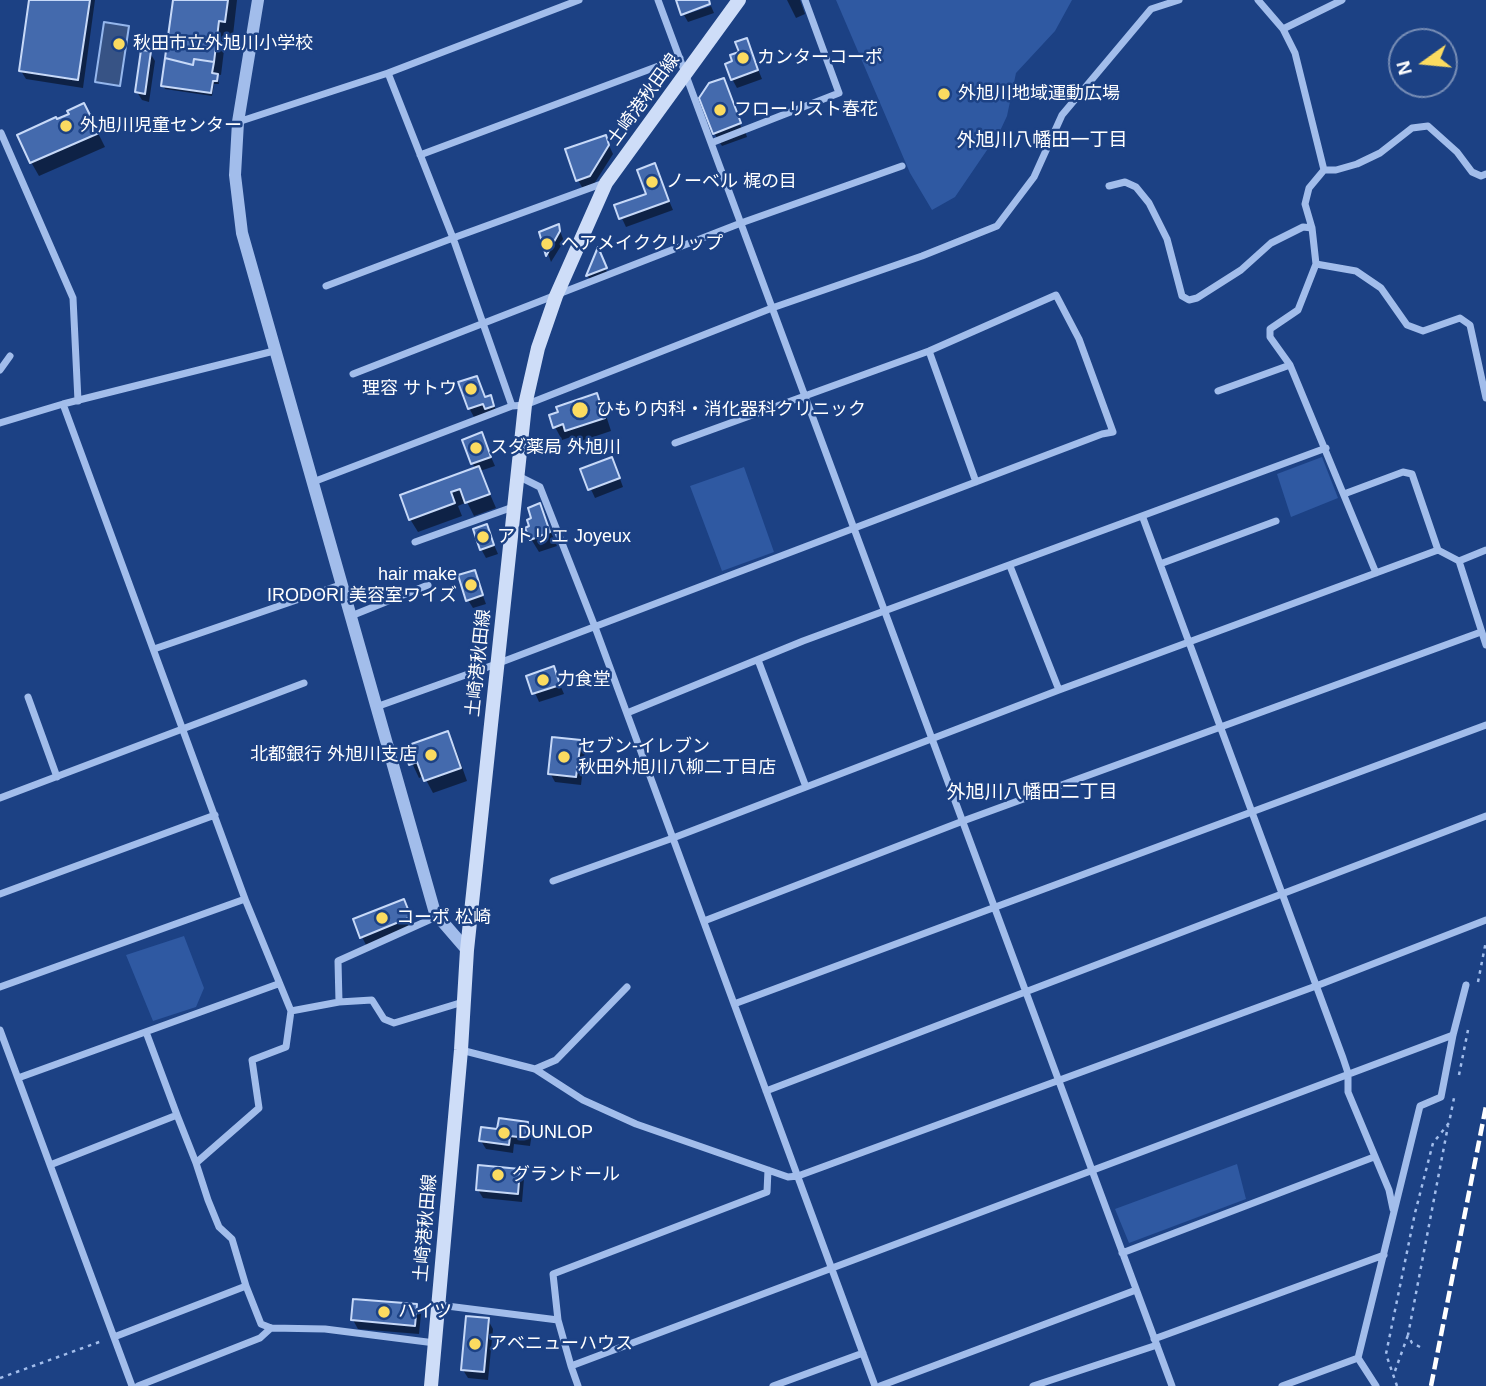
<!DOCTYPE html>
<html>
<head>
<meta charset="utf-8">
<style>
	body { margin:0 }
	#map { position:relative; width:1486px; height:1386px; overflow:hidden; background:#1c4184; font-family:Helvetica,sans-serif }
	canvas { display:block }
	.north { position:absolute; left:1388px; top:28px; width:70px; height:70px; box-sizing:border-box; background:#1c4184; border:2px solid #778db5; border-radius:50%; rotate:255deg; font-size:19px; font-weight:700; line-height:28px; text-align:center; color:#fff }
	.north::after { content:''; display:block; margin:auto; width:24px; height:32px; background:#fbdb60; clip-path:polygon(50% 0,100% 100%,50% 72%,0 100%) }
</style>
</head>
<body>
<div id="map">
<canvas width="1486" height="1386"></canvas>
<div class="north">N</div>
</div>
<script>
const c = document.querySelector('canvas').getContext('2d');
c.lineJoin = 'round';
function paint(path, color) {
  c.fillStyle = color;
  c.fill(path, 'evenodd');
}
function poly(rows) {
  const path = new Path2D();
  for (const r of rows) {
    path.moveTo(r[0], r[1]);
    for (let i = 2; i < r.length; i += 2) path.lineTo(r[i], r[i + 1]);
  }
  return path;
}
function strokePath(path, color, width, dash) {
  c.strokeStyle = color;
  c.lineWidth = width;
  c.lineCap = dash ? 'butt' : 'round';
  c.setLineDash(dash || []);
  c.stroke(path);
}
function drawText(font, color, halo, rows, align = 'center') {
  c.font = font + ' Helvetica,"Noto Sans JP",sans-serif';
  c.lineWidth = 5;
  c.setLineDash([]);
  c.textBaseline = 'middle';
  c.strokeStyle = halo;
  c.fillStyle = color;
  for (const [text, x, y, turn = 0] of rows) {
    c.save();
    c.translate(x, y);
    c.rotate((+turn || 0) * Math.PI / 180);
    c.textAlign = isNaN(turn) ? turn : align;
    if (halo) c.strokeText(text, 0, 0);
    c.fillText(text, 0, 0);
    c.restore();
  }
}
const green = poly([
	[836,0,1072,0,1055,31,1016,73,1007,116,1000,131,955,197,932,210,910,173],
	[1322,457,1338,498,1291,517,1277,474],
	[744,467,774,552,722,571,690,486],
	[184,936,204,988,196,1007,153,1021,126,955],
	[1237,1164,1246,1199,1129,1243,1115,1209]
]);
const water = poly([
	[104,22,129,26,120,86,95,82,104,22]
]);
const shadow = poly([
	[31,0,95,0,83,88,26,79,21,71],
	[175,0,237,0,233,35,226,34,221,75,217,74,219,84,214,84,212,96,165,89,163,85],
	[787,0,800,0,805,14,796,18],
	[711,6,714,13,688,22,684,15],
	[746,40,762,79,737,88,732,79,734,62],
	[150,53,155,61,149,102,142,100,137,92],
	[724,80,730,92,728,92,743,132,745,131,747,137,722,146,714,133],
	[91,119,105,147,39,176,31,162],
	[605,137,613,154,594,184,583,189,578,180],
	[654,165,673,210,626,227,616,206,648,195],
	[558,226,564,241,551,262,541,233],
	[599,251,607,272,589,279,588,276],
	[477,378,486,399,490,397,498,414,474,417,469,408],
	[596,395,604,409,611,431,575,443,571,437,562,440,555,427],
	[481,434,495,466,480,471,496,508,474,516,467,502,458,506,462,516,418,532,410,519,476,469,472,463],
	[616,468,623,487,595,498,582,470],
	[539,505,557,546,539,552,531,539,532,527],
	[486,526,498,554,486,558,481,549],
	[474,572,486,604,473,608,468,600],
	[553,668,564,694,539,702,528,677],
	[447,733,455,747,467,781,433,793,424,776,419,778,405,748],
	[580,742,585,751,581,785,555,782,550,773],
	[408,909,414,926,366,945,362,937],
	[527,1124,532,1133,530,1146,514,1144,513,1153,486,1149,481,1141,499,1131],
	[519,1170,524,1179,522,1202,483,1198,478,1190],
	[416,1306,421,1314,419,1334,358,1329,353,1320],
	[488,1320,493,1329,488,1380,468,1378,463,1370]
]);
const building = poly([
	[29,0,90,0,78,80,19,71,29,0],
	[173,0,228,0,225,22,219,21,214,62,194,59,193,65,165,58,173,0],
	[676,0,709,0,710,4,681,15,676,0],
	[747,38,758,70,731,80,725,64,732,61,730,55,739,52,735,42,747,38],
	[141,50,151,51,145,94,135,92,141,50],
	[165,58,193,65,194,59,214,62,212,73,218,74,217,81,213,81,211,93,161,86,165,58],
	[724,78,741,123,713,134,699,98,709,83,724,78],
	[84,103,99,133,30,163,17,135,56,117,57,119,69,114,67,111,84,103],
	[606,135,609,145,590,176,576,181,565,149,606,135],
	[655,163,669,201,619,219,614,205,646,194,637,170,655,163],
	[559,224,560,231,546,256,539,232,559,224],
	[598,247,607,268,586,276,598,247],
	[477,376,485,397,491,395,494,406,485,409,483,404,468,409,458,382,477,376],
	[597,393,605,418,565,431,563,424,553,428,549,415,558,412,556,407,597,393],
	[482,432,491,457,471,464,462,440,482,432],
	[612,457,620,478,588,490,580,469,612,457],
	[479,466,490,494,465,503,460,489,451,492,455,503,409,520,400,495,479,466],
	[540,503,550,532,530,540,525,528,529,526,527,520,531,518,528,508,540,503],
	[487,524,494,545,480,550,473,529,487,524],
	[475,570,483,595,466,601,458,575,475,570],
	[554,666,560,685,532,694,526,676,554,666],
	[448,731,461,768,424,781,417,762,409,765,403,747,448,731],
	[552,737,581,740,576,777,548,774,552,737],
	[404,899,411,917,360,938,353,919,404,899],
	[499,1118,528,1122,526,1138,510,1136,509,1145,479,1141,481,1127,497,1129,499,1118],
	[478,1165,520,1169,518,1194,476,1190,478,1165],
	[353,1299,417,1304,415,1326,351,1320,353,1299],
	[466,1316,489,1318,484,1372,461,1370,466,1316]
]);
const path = poly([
	[1478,982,1486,941],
	[1459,1075,1468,1030],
	[1420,1347,1412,1343,1408,1335,1448,1126],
	[1395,1371,1408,1335],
	[0,1378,102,1341],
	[1397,1386,1386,1354,1415,1213,1433,1143,1449,1123,1454,1098]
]);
const minor = poly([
	[658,0,1172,1386],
	[1258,0,1283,29,1295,53,1324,170],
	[1283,29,1342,0],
	[388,73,453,238,512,406],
	[238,122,388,73,579,0],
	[1,133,73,298,78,401],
	[711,143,839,93,805,0],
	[420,155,680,58],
	[1109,186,1125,182,1136,187,1149,203,1167,239,1182,296,1189,300,1197,298,1241,270,1271,243,1303,227,1312,228],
	[1316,264,1356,271,1381,288,1407,325,1423,331,1460,318,1470,325,1486,398],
	[326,286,453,238,604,183],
	[929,351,976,482],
	[1290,365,1270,337,1270,329,1298,310,1316,264,1312,228,1305,204,1309,188,1324,170,1336,170,1357,164,1380,153,1412,128,1428,126,1457,152,1472,172,1481,176,1486,174],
	[0,370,10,356],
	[353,374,741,223,902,166],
	[1218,391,1290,365,1376,573],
	[63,404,245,899,291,1011,286,1047,252,1060,259,1108,196,1163,208,1200,219,1227,232,1239,246,1286,261,1324,271,1328,325,1329,435,1343],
	[0,423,63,404,274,351],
	[516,475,540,487,595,627,875,1386],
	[313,482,512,406,525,405,772,308,922,256,997,226,1034,177,1062,115,1151,9,1179,0],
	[1344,494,1403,472,1412,474,1438,550],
	[1143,518,1343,1058,1348,1073,1348,1092,1389,1190,1393,1209],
	[415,542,513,507],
	[1459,561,1486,550],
	[1160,564,1276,521],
	[1010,566,1059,690],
	[351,616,428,585],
	[154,649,343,584],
	[758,660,806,787],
	[28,697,57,777],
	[376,707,499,663,1102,434,1113,432,1079,339,1056,295,929,351,675,443],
	[627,713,803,641,1326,448],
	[0,798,304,683],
	[553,881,673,838,1059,690,1438,550,1459,561,1486,645],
	[0,894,215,815],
	[704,921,963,821,1481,632],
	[0,987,245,899],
	[339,1002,338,961,438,916],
	[734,1004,1486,725],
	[291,1011,339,1002,372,1000,384,1019,394,1023,463,1002],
	[0,1030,132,1386],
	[146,1032,177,1115],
	[461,1050,535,1069,583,1100,636,1124,788,1177,798,1176,1316,986,1486,920],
	[535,1069,556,1060,627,987],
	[18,1078,278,984],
	[766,1091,1486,816],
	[50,1165,177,1115,196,1163],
	[1122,1253,1374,1157],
	[439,1305,558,1320],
	[114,1337,246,1286],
	[1154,1339,1384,1255],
	[1358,1358,1376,1386],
	[571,1366,558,1320,553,1274,767,1192,768,1170],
	[138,1386,260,1338,271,1328],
	[578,1386,571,1366,1453,1035],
	[773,1386,863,1353],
	[880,1386,1136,1290],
	[1033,1386,1157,1345],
	[1282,1386,1358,1358,1420,1106,1441,1097,1453,1035,1466,985]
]);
const tertiary = poly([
	[258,0,238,122,235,175,242,233,435,913,467,950]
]);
const secondary = poly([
	[431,1386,461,1050,467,950,525,405,538,348,556,296,606,183,739,0]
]);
const rail = poly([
	[1431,1386,1486,1106]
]);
const markers = [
	[119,44,7,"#fbdb60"],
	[743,58,7,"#fbdb60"],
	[944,94,7,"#fbdb60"],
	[720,110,7,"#fbdb60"],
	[66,126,7,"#fbdb60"],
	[652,182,7,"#fbdb60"],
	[547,244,7,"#fbdb60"],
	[471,389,7,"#fbdb60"],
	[580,410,9,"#fbdb60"],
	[476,448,7,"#fbdb60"],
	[483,537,7,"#fbdb60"],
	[471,585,7,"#fbdb60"],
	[543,680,7,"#fbdb60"],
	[431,755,7,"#fbdb60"],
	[564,757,7,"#fbdb60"],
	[382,918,7,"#fbdb60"],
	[504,1133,7,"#fbdb60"],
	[498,1175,7,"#fbdb60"],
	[384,1312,7,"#fbdb60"],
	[475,1344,7,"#fbdb60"]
];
const poiNames = [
	["秋田市立外旭川小学校",133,44],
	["カンターコーポ",757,58],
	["外旭川地域運動広場",958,94],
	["フローリスト春花",734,110],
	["外旭川児童センター",80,126],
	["ノーベル 梶の目",666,182],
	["ヘアメイククリップ",561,244],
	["理容 サトウ",457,389,"right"],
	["ひもり内科・消化器科クリニック",596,410],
	["スダ薬局 外旭川",490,448],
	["アトリエ Joyeux",497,537],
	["hair make",457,575,"right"],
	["IRODORI 美容室ワイズ",457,596,"right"],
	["力食堂",557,680],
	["セブン-イレブン",578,747],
	["秋田外旭川八柳二丁目店",578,768],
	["北都銀行 外旭川支店",417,755,"right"],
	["コーポ 松崎",396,918],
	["DUNLOP",518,1133],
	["グランドール",512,1175],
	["ハイツ",398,1312],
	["アベニューハウス",489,1344]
];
const streetNames = [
	["土崎港秋田線",644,100,-54],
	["土崎港秋田線",479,663,-84],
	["土崎港秋田線",426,1228,-85]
];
const neighbourhoodNames = [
	["外旭川八幡田一丁目",1042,141],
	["外旭川八幡田二丁目",1032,793]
];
paint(green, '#2f59a2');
paint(water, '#375385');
strokePath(water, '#95b7ed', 2);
paint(shadow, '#0007');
paint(building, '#446aad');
strokePath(building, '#c7d9f8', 2);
strokePath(path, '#a2bdeb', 2.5, [3.5, 5]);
strokePath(minor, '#a2bdeb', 7);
strokePath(tertiary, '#a2bdeb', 12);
strokePath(secondary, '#ceddf8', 14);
strokePath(rail, '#fff', 4.5, [12, 5]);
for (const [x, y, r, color] of markers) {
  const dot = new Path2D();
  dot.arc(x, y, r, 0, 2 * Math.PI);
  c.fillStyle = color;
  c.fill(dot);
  strokePath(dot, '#1c4184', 2.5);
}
drawText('18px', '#fff', '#1c4184', poiNames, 'left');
drawText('18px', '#fff', '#1c4184', streetNames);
drawText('19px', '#fff', '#1c4184', neighbourhoodNames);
</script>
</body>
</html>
